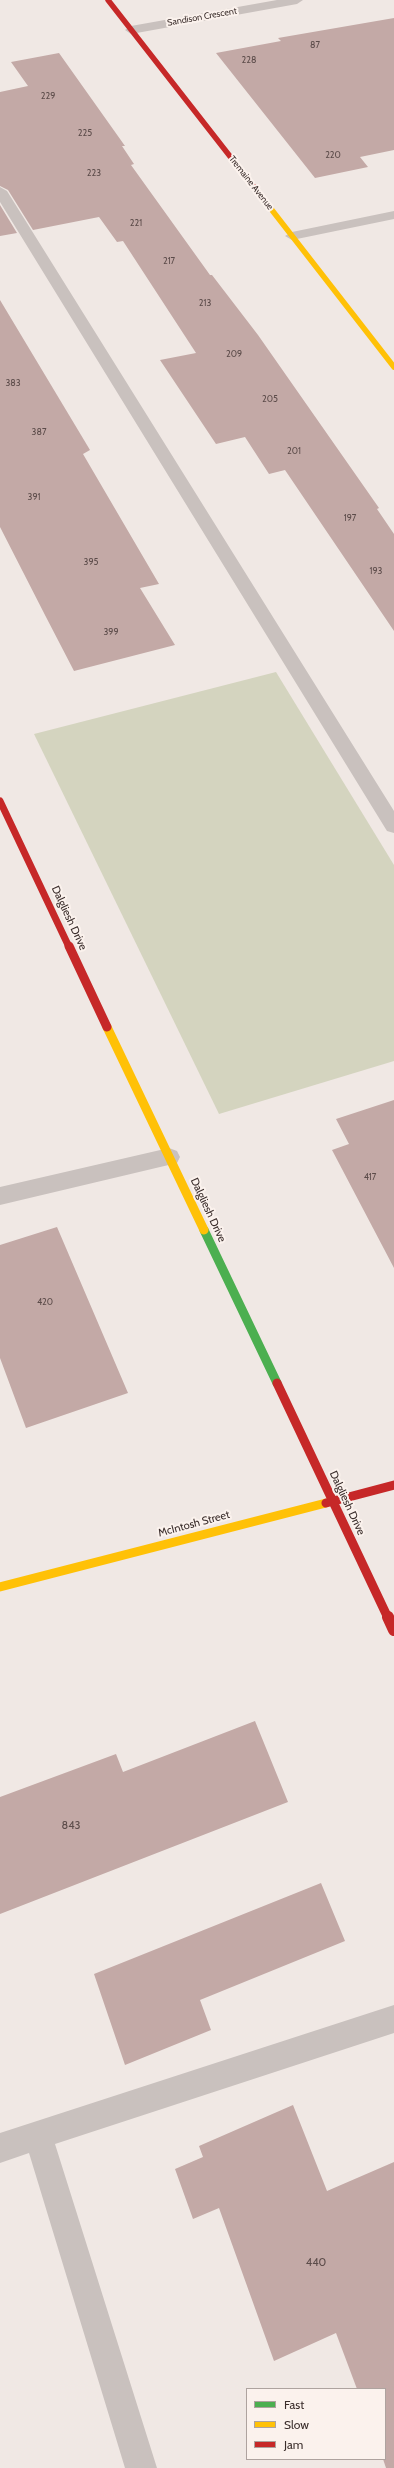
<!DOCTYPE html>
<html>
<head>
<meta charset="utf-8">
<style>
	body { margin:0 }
	#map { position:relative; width:394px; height:2468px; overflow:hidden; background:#f0e8e4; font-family:Cabin,sans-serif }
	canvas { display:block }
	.legend { position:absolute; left:246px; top:2388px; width:140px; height:72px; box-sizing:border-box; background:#fbf2ed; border:1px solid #aea39f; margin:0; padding:5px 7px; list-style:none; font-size:12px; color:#3a2d2b }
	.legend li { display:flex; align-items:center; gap:8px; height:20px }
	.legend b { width:20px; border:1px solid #aea39f }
</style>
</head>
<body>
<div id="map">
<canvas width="394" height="2468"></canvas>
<ul class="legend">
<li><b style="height:5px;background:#4caf50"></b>Fast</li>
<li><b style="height:5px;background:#ffc107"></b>Slow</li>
<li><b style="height:5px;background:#c62828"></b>Jam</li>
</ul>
</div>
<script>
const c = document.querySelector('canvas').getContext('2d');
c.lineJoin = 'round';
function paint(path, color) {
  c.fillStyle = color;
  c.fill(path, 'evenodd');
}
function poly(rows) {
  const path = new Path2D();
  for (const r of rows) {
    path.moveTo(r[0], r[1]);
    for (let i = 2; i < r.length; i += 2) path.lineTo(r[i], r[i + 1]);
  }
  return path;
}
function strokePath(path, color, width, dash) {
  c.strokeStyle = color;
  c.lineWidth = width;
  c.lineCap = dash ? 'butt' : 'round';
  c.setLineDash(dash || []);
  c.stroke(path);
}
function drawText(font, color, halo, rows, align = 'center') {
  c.font = font + ' Cabin,sans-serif';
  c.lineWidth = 4;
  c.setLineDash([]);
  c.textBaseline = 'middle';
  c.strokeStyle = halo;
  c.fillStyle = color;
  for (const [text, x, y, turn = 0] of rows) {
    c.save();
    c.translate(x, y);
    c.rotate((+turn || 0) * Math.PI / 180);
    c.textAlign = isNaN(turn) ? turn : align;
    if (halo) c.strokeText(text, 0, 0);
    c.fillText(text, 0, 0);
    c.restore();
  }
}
const green = poly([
	[276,672,394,865,394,1061,219,1114,34,734]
]);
const building = poly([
	[394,18,394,150,360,157,368,167,315,178,216,53,281,41,278,38],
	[59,53,125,146,122,146,134,164,131,165,210,275,212,275,258,335,379,508,377,509,394,534,394,631,285,470,269,474,245,437,216,444,160,360,196,353,123,241,117,242,99,217,33,230,8,190,0,186,0,92,28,86,11,62],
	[0,205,17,233,0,236],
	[0,300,90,450,83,454,159,584,140,588,175,645,74,671,46,617,0,527],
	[394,1100,394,1268,332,1150,349,1144,336,1119],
	[57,1227,128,1393,26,1428,0,1358,0,1245],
	[255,1721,288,1802,0,1914,0,1797,116,1754,123,1772],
	[321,1883,345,1941,200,2000,211,2030,125,2065,94,1974],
	[293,2105,327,2191,394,2162,394,2468,386,2468,383,2459,385,2459,385,2389,357,2389,336,2333,274,2361,219,2208,193,2219,175,2169,203,2157,199,2146]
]);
const lane = poly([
	[0,187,7,191,394,811,394,833,387,831,0,202,0,187],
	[169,1148,177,1151,180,1157,177,1163,0,1205,0,1187,169,1148],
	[394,2005,394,2033,55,2144,157,2468,125,2468,29,2153,0,2163,0,2133,394,2005]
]);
const street = poly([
	[277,0,303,0,297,4,131,34,125,30,131,26,277,0],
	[394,211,394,219,292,240,285,236,292,232,394,211]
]);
const fast = poly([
	[204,1230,277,1383]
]);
const slowFar1 = poly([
	[268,205,394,367]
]);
const slow = poly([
	[107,1027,204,1230],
	[0,1587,326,1503]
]);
const jamFar3 = poly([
	[108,0,268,205]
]);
const jamFar2 = poly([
	[0,801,69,947]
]);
const jamFar1 = poly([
	[69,946,107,1027],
	[277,1383,388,1618],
	[326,1503,394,1485]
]);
const jam = poly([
	[388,1617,394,1630]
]);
const farStreetnames = [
	["Sandison Crescent",202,17,-10],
	["Tremaine Avenue",251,183,52]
];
const numberNames = [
	["87",315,45],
	["228",249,60],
	["229",48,96],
	["225",85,133],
	["220",333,155],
	["223",94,173],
	["221",136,223],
	["217",169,261],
	["213",205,303],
	["209",234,354],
	["383",13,383],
	["205",270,399],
	["387",39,432],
	["201",294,451],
	["391",34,497],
	["197",350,518],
	["395",91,562],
	["193",376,571],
	["399",111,632],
	["417",370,1177],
	["420",45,1302]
];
const streetNames = [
	["Dalgliesh Drive",69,918,65],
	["Dalgliesh Drive",208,1210,65],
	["Dalgliesh Drive",347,1503,65],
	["McIntosh Street",194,1524,-15]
];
const nearNumbernames = [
	["843",71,1826],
	["440",316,2263]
];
paint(green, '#d4d4bf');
paint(building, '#c3a9a6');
paint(lane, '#c9c1be');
paint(street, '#c9c1be');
strokePath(fast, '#4caf50', 9);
strokePath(slowFar1, '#ffc107', 5.5);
strokePath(slow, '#ffc107', 9);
strokePath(jamFar3, '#c62828', 5.5);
strokePath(jamFar2, '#c62828', 7);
strokePath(jamFar1, '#c62828', 9);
strokePath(jam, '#c62828', 12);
drawText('9px', '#3a2d2b', '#fbf2ed', farStreetnames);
drawText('9px', '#5c4c4a', null, numberNames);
drawText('11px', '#3a2d2b', '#fbf2ed', streetNames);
drawText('11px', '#5c4c4a', null, nearNumbernames);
</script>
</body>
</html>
